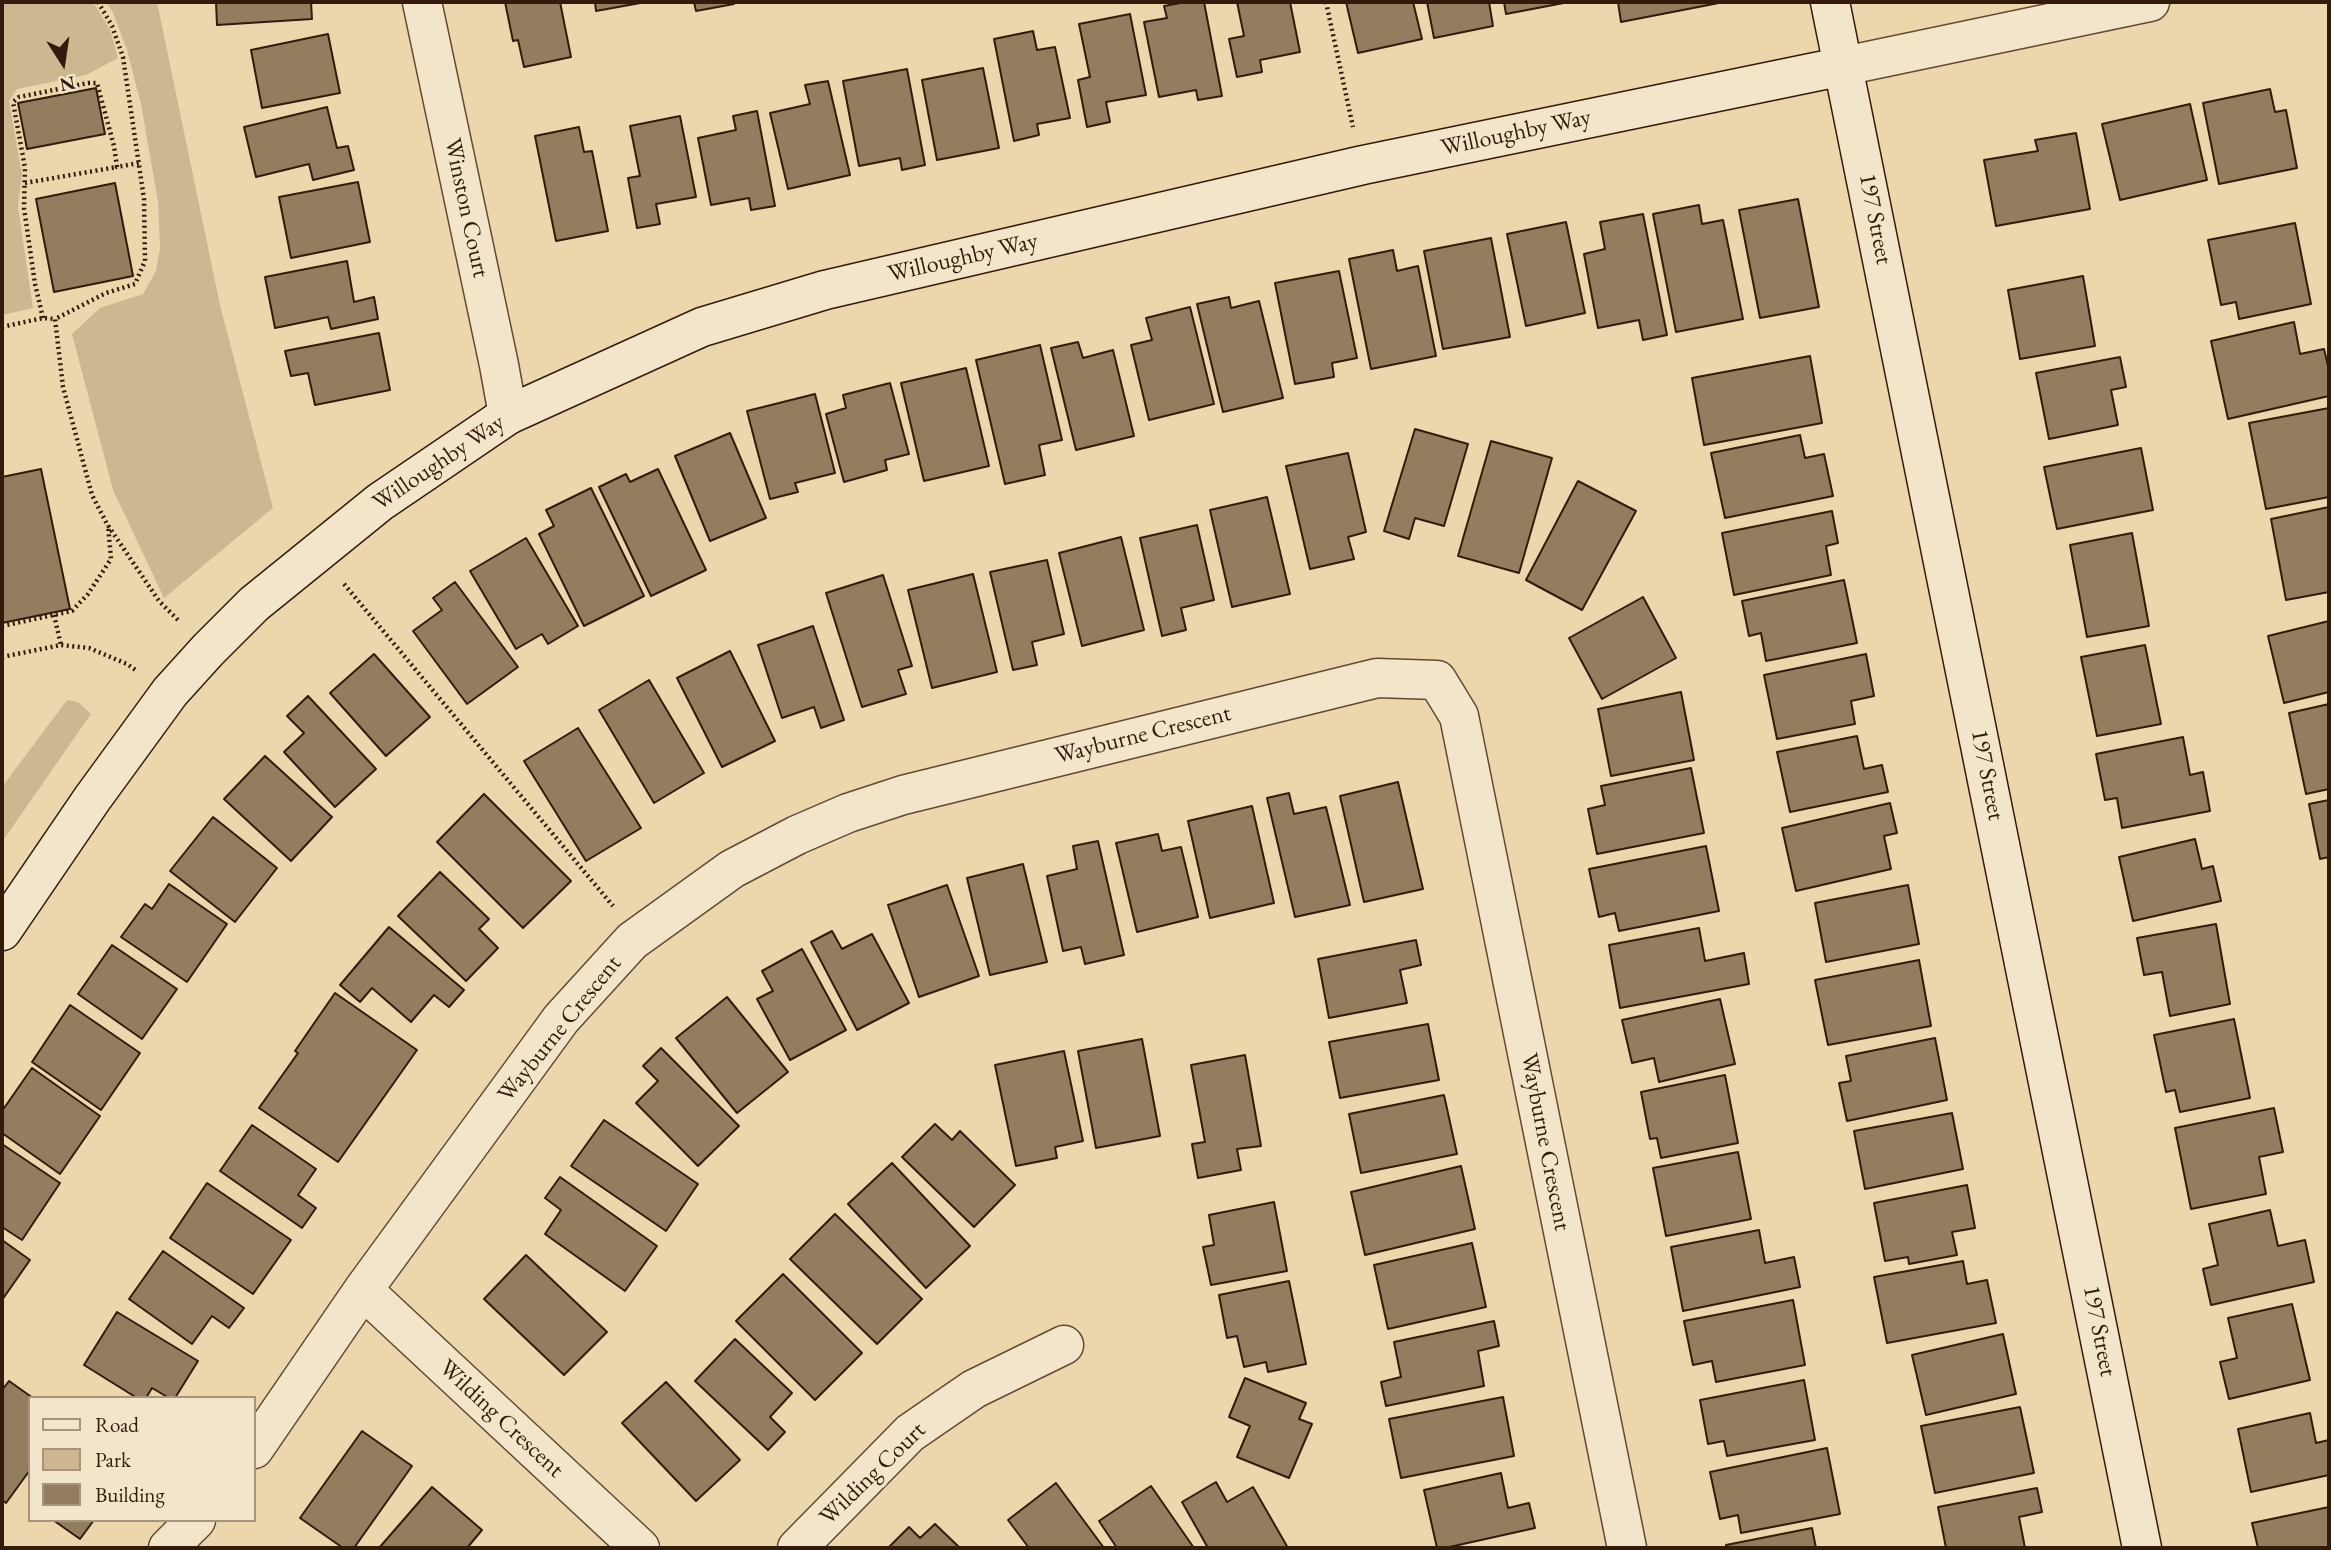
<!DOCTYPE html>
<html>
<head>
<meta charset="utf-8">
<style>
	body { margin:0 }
	#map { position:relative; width:2331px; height:1550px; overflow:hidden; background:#ecd7ac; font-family:"EB Garamond",serif }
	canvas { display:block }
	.frame { position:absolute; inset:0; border:4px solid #331b0c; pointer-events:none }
	.legend { position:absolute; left:28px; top:1396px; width:228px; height:126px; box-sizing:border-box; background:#f3e5c9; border:2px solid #a6947d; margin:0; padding:9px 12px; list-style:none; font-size:21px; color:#331b0c }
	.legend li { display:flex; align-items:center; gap:14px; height:35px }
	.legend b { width:35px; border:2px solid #a6947d }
	.north { position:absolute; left:28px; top:28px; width:70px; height:70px; -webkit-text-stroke:5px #f3e5c9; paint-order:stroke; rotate:168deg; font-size:19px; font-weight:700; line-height:28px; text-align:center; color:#331b0c }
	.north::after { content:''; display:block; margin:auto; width:24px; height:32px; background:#331b0c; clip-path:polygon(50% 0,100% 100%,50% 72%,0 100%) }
</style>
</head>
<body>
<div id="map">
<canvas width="2331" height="1550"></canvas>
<div class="frame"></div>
<ul class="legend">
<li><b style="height:9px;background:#f3e5c9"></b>Road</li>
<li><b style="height:19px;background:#cdb791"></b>Park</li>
<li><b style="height:19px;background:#937d5f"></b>Building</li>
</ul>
<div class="north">N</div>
</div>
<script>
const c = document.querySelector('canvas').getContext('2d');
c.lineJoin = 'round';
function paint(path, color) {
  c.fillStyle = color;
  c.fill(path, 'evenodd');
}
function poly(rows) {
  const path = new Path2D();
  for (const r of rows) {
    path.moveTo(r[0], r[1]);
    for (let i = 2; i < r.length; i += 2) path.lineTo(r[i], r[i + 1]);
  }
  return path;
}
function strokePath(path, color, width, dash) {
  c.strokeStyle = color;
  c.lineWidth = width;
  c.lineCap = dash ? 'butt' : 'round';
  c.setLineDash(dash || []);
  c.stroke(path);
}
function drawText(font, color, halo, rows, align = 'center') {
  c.font = font + ' "EB Garamond",serif';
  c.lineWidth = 7;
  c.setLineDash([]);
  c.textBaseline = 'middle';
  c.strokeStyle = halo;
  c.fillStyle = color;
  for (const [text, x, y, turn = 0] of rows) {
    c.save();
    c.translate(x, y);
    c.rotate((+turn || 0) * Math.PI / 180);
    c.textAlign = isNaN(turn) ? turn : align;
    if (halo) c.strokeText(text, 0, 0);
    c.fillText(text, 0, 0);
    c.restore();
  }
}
const green = poly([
	[2,2,93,2,110,29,118,58,86,75,17,89,9,101,22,174,18,207,33,308,2,315],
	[106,2,157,2,220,305,273,508,164,598,113,490,72,334,100,308,143,294,156,271,160,248,158,202,141,104,127,50,113,13],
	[67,700,78,702,91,714,2,842,2,787]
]);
const building = poly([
	[216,2,311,2,312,19,217,25,216,2],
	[505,2,560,2,571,57,524,67,518,40,513,41,505,2],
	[595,2,646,2,596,11,595,2],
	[694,2,734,2,734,4,696,11,694,2],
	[1186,2,1204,2,1222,96,1198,100,1196,90,1159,97,1144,22,1167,18,1164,6,1186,2],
	[1237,2,1290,2,1300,52,1260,60,1262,72,1237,77,1229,39,1244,36,1237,2],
	[1346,2,1413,2,1422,39,1358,53,1346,2],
	[1427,2,1489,2,1493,26,1434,38,1427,2],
	[1504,2,1569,2,1506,14,1504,2],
	[1618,2,1724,2,1621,22,1618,2],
	[1130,14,1146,95,1106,102,1110,122,1087,127,1078,80,1090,77,1079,24,1130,14],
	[1033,31,1037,50,1055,47,1070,118,1037,124,1039,135,1014,141,994,39,1033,31],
	[328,34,340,93,262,108,251,50,328,34],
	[983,68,999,148,937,160,922,80,983,68],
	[907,69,925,165,902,170,900,158,859,166,843,81,907,69],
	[828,81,850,175,788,189,770,113,810,104,805,85,828,81],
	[96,88,105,134,27,149,18,103,96,88],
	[2270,89,2275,112,2286,110,2297,168,2219,184,2203,103,2270,89],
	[2190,104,2207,180,2120,200,2102,124,2190,104],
	[327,107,337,148,348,146,354,170,313,180,309,164,256,177,244,127,327,107],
	[757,111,775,206,751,210,749,198,711,205,698,138,736,130,733,116,757,111],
	[680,116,696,197,656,204,660,224,637,228,628,178,640,176,630,126,680,116],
	[579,127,584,152,592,151,608,231,556,241,535,136,579,127],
	[2076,133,2090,209,1996,226,1984,160,2038,151,2035,140,2076,133],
	[358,182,370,242,291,258,279,197,358,182],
	[115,183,133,276,54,292,36,199,115,183],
	[1798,199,1819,307,1760,318,1739,210,1798,199],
	[1699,205,1702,224,1723,220,1743,319,1676,332,1653,214,1699,205],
	[1643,214,1667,335,1643,340,1639,320,1598,328,1584,254,1605,249,1600,222,1643,214],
	[1566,222,1585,313,1526,326,1507,234,1566,222],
	[2295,223,2311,304,2239,319,2236,302,2221,305,2208,240,2295,223],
	[1491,238,1510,337,1443,349,1424,251,1491,238],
	[1393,250,1397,271,1418,266,1436,356,1371,369,1349,259,1393,250],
	[347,261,354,302,374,297,378,319,331,329,328,317,275,328,265,277,347,261],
	[1339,271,1357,358,1332,363,1334,377,1295,384,1275,283,1339,271],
	[2083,276,2095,346,2020,359,2008,290,2083,276],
	[1229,297,1231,308,1259,301,1283,398,1223,412,1197,304,1229,297],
	[1190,307,1214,404,1149,420,1131,345,1152,340,1146,318,1190,307],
	[2294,322,2300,354,2324,349,2329,370,2329,396,2228,419,2211,341,2294,322],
	[379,333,390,390,315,405,308,373,291,376,285,351,379,333],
	[1078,342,1083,358,1113,350,1134,436,1076,450,1051,348,1078,342],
	[1040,345,1062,440,1039,445,1045,475,1005,484,976,360,1040,345],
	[1810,356,1822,423,1704,445,1692,378,1810,356],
	[2120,357,2126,387,2111,390,2118,425,2049,439,2036,373,2120,357],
	[966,368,989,466,924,481,901,383,966,368],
	[890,383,909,454,885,460,887,470,844,482,826,414,846,408,843,395,890,383],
	[815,394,835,473,795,483,798,492,770,499,747,411,815,394],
	[2329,408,2329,497,2266,509,2249,423,2329,408],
	[1415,429,1468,444,1444,526,1415,518,1409,539,1384,531,1415,429],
	[730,433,766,518,710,541,675,456,730,433],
	[1800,435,1805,458,1824,454,1833,496,1725,518,1711,453,1800,435],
	[1491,441,1552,458,1519,573,1458,556,1491,441],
	[2141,448,2153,510,2057,529,2044,467,2141,448],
	[1348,453,1366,532,1348,537,1354,559,1310,569,1286,466,1348,453],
	[41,469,70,609,2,623,2,477,41,469],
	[658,469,706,570,651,596,599,487,626,474,630,482,658,469],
	[1578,481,1636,511,1582,610,1526,580,1578,481],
	[591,488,644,596,584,626,539,534,554,526,546,510,591,488],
	[1267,497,1290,594,1232,607,1210,510,1267,497],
	[2329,507,2329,592,2286,600,2271,519,2329,507],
	[1832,511,1838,543,1826,546,1831,575,1734,595,1722,533,1832,511],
	[1197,525,1214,600,1181,608,1186,630,1162,636,1140,538,1197,525],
	[2132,533,2149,626,2087,637,2070,545,2132,533],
	[1121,537,1144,630,1082,646,1059,553,1121,537],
	[526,538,578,626,548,644,542,634,516,649,470,571,526,538],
	[1047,560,1064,634,1032,642,1037,665,1013,670,990,572,1047,560],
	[973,574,997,672,932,688,908,590,973,574],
	[883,575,912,666,898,670,906,694,862,707,826,593,883,575],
	[1844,580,1857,643,1766,661,1761,633,1749,636,1742,601,1844,580],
	[455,582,518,667,467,704,413,631,442,610,433,598,455,582],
	[1643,597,1676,658,1602,699,1569,638,1643,597],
	[2329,621,2329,692,2284,703,2268,636,2329,621],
	[813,626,844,720,821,728,814,707,782,718,758,645,813,626],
	[2145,645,2161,724,2097,736,2081,657,2145,645],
	[730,651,775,741,722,767,677,678,730,651],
	[374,654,430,717,386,756,330,693,374,654],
	[1866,654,1874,696,1851,701,1855,724,1777,739,1764,675,1866,654],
	[649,680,704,773,654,803,599,710,649,680],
	[1681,692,1694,760,1611,776,1598,709,1681,692],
	[308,696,376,769,335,807,284,752,304,733,287,716,308,696],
	[2329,704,2329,789,2306,794,2289,713,2329,704],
	[578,728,641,828,586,861,524,761,578,728],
	[1857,736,1864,769,1882,765,1888,792,1790,812,1777,752,1857,736],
	[2183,737,2190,775,2203,772,2210,811,2122,828,2117,798,2105,800,2096,754,2183,737],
	[265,756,332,817,291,861,224,799,265,756],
	[1691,768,1704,833,1597,854,1588,809,1605,805,1601,786,1691,768],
	[1398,782,1423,889,1364,902,1340,796,1398,782],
	[1289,793,1294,814,1326,807,1350,905,1295,917,1267,798,1289,793],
	[484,794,571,881,523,928,437,842,484,794],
	[2329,800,2329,857,2320,859,2309,804,2329,800],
	[1890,803,1897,833,1884,836,1891,869,1796,891,1782,828,1890,803],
	[1252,806,1274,903,1210,918,1188,821,1252,806],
	[213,817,277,868,235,922,170,871,213,817],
	[1158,834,1162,851,1181,847,1198,917,1137,932,1116,843,1158,834],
	[2195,839,2202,869,2213,866,2221,901,2133,921,2119,857,2195,839],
	[1098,841,1124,955,1085,964,1081,947,1063,951,1047,876,1077,869,1073,846,1098,841],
	[1706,846,1719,911,1619,931,1615,913,1599,917,1589,869,1706,846],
	[1023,864,1047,962,990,975,967,878,1023,864],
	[440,872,489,919,479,929,498,948,466,981,398,916,440,872],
	[169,884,227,924,187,982,121,937,145,904,152,909,169,884],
	[947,885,979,976,919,997,888,905,947,885],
	[1908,885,1919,944,1826,962,1815,903,1908,885],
	[2216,924,2230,1004,2170,1016,2162,972,2144,975,2137,938,2216,924],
	[389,927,464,990,449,1007,434,995,411,1022,372,988,360,1002,340,985,389,927],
	[1699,928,1705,961,1744,953,1749,984,1620,1008,1609,945,1699,928],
	[832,931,842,949,872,934,909,1003,857,1030,811,942,832,931],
	[1416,940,1421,965,1400,970,1407,1003,1329,1018,1318,959,1416,940],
	[112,945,177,989,142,1039,78,994,112,945],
	[802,949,846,1030,790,1060,757,999,773,991,762,971,802,949],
	[1919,960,1931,1026,1828,1045,1815,980,1919,960],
	[335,993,417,1050,338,1162,259,1108,298,1053,295,1051,335,993],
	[727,997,788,1072,737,1113,676,1038,727,997],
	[1720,999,1735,1064,1659,1082,1654,1058,1632,1063,1622,1020,1720,999],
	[70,1005,140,1053,101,1110,32,1062,70,1005],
	[2234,1019,2250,1098,2180,1112,2175,1090,2166,1092,2154,1035,2234,1019],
	[1428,1024,1439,1080,1340,1098,1329,1042,1428,1024],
	[1935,1038,1947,1100,1847,1121,1839,1083,1851,1081,1846,1056,1935,1038],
	[1142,1039,1160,1136,1096,1148,1078,1051,1142,1039],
	[661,1048,739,1126,698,1166,636,1103,658,1081,643,1066,661,1048],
	[1064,1051,1083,1141,1055,1147,1057,1158,1016,1166,995,1065,1064,1051],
	[1245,1055,1261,1146,1237,1149,1241,1170,1198,1178,1192,1144,1205,1142,1191,1065,1245,1055],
	[32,1068,100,1116,60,1174,2,1133,2,1111,32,1068],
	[1725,1075,1738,1143,1661,1158,1657,1138,1650,1139,1641,1092,1725,1075],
	[1444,1095,1457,1154,1361,1173,1349,1114,1444,1095],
	[2274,1108,2283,1152,2259,1157,2266,1194,2191,1209,2175,1128,2274,1108],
	[1952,1113,1963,1169,1865,1189,1854,1131,1952,1113],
	[604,1120,698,1184,666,1231,571,1166,604,1120],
	[935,1124,952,1140,960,1131,1015,1185,974,1227,902,1157,935,1124],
	[252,1125,316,1169,298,1195,316,1208,302,1228,220,1171,252,1125],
	[2,1144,60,1183,22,1240,2,1227,2,1144],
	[1738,1152,1751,1219,1666,1236,1653,1168,1738,1152],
	[892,1163,970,1246,926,1288,848,1204,892,1163],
	[1461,1166,1475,1229,1365,1255,1351,1192,1461,1166],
	[560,1177,657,1246,625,1291,545,1234,561,1210,545,1198,560,1177],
	[207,1183,291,1240,253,1294,170,1238,207,1183],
	[1967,1185,1975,1228,1952,1232,1957,1255,1909,1264,1908,1257,1885,1261,1874,1203,1967,1185],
	[1274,1202,1287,1271,1211,1285,1203,1247,1214,1245,1209,1215,1274,1202],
	[2270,1210,2278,1246,2305,1240,2314,1282,2211,1305,2203,1269,2218,1265,2209,1224,2270,1210],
	[835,1214,922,1299,877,1344,790,1259,835,1214],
	[1759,1230,1765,1263,1794,1257,1800,1287,1683,1311,1671,1247,1759,1230],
	[2,1240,30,1260,2,1300,2,1240],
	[1472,1243,1486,1307,1388,1329,1374,1265,1472,1243],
	[163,1251,244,1308,229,1328,212,1316,192,1344,129,1299,163,1251],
	[526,1255,607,1332,564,1375,484,1299,526,1255],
	[1963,1261,1967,1284,1987,1280,1996,1323,1887,1343,1874,1277,1963,1261],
	[783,1274,862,1353,815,1400,736,1321,783,1274],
	[1289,1281,1306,1364,1268,1372,1266,1362,1244,1367,1237,1336,1227,1338,1219,1295,1289,1281],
	[1793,1300,1805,1365,1716,1382,1712,1361,1693,1365,1684,1321,1793,1300],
	[2292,1304,2310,1380,2229,1399,2220,1362,2237,1358,2228,1318,2292,1304],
	[117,1312,198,1361,175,1398,169,1398,152,1388,146,1398,137,1398,84,1365,117,1312],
	[1494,1321,1499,1346,1478,1351,1484,1386,1386,1406,1381,1382,1401,1377,1394,1342,1494,1321],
	[2003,1334,2016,1394,1926,1415,1912,1355,2003,1334],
	[735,1339,792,1393,770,1417,785,1432,768,1450,695,1381,735,1339],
	[1245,1378,1306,1403,1299,1419,1312,1424,1289,1478,1237,1457,1250,1426,1229,1417,1245,1378],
	[1804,1380,1815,1440,1727,1456,1724,1441,1708,1444,1700,1400,1804,1380],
	[9,1381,33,1398,30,1398,30,1470,6,1503,2,1500,2,1390,9,1381],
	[666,1382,740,1460,696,1501,622,1423,666,1382],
	[1503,1397,1514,1456,1401,1478,1389,1419,1503,1397],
	[2020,1407,2034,1473,1935,1493,1921,1426,2020,1407],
	[2310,1413,2316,1443,2329,1440,2329,1475,2251,1492,2238,1429,2310,1413],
	[362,1431,412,1466,354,1548,343,1548,300,1518,362,1431],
	[1827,1448,1840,1514,1741,1533,1738,1515,1720,1519,1710,1472,1827,1448],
	[1501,1473,1508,1508,1529,1503,1535,1528,1445,1548,1437,1548,1424,1490,1501,1473],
	[1216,1482,1227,1502,1253,1487,1288,1548,1208,1548,1182,1502,1216,1482],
	[1056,1483,1104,1548,1029,1548,1008,1520,1056,1483],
	[1151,1486,1194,1548,1117,1548,1099,1521,1151,1486],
	[432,1487,482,1530,467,1548,379,1548,432,1487],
	[2037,1488,2042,1512,2019,1517,2025,1548,1946,1548,1938,1507,2037,1488],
	[2329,1507,2329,1548,2258,1548,2252,1523,2329,1507],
	[53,1520,94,1520,80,1539,53,1520],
	[935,1524,960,1548,888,1548,909,1527,920,1538,935,1524],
	[1812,1528,1816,1548,1727,1548,1726,1545,1812,1528]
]);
const path = poly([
	[98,2,112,26,123,57,144,199,145,261,135,284,106,293,55,319,63,387,92,495,107,524,159,601,179,621],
	[1326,2,1353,127],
	[25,183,117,167],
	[43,318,35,284,24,208,25,168,13,102,19,97,88,83,97,83,114,146,117,167,139,163],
	[2,327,43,318,55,319],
	[344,584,613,906],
	[54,615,61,645],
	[2,626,72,611,88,594,111,559,108,525],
	[2,657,61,645,89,648,127,664,137,671]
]);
const street = poly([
	[422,2,499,365,508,415],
	[1844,66,2150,2],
	[363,1290,640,1548],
	[254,1449,363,1290,561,1019,632,941,732,869,797,835,848,813,903,795,1377,678,1437,680,1459,716,1627,1548],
	[168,1548,196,1520],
	[797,1548,910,1433,974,1389,1064,1345]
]);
const secondary = poly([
	[1830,2,2142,1548],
	[2,931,92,799,170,692,208,650,254,604,380,502,508,415,702,327,825,290,1363,165,1844,66]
]);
const streetNames = [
	["Willoughby Way",1516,133,-12],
	["Winston Court",466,208,78],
	["197 Street",1875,219,79],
	["Willoughby Way",963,258,-13],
	["Willoughby Way",439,463,-34],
	["Wayburne Crescent",1143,735,-14],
	["197 Street",1987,775,79],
	["Wayburne Crescent",560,1029,-51],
	["Wayburne Crescent",1545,1142,79],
	["197 Street",2099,1331,79],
	["Wilding Crescent",501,1419,43],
	["Wilding Court",873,1474,-44]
];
paint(green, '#cdb791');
paint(building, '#937d5f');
strokePath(building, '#331b0c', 2);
strokePath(street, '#614a34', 41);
strokePath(secondary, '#331b0c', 41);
strokePath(path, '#331b0c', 4.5, [2, 3.5]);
strokePath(street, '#f3e5c9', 38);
strokePath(secondary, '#f3e5c9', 38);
drawText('24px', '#331b0c', '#f3e5c9', streetNames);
</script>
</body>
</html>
